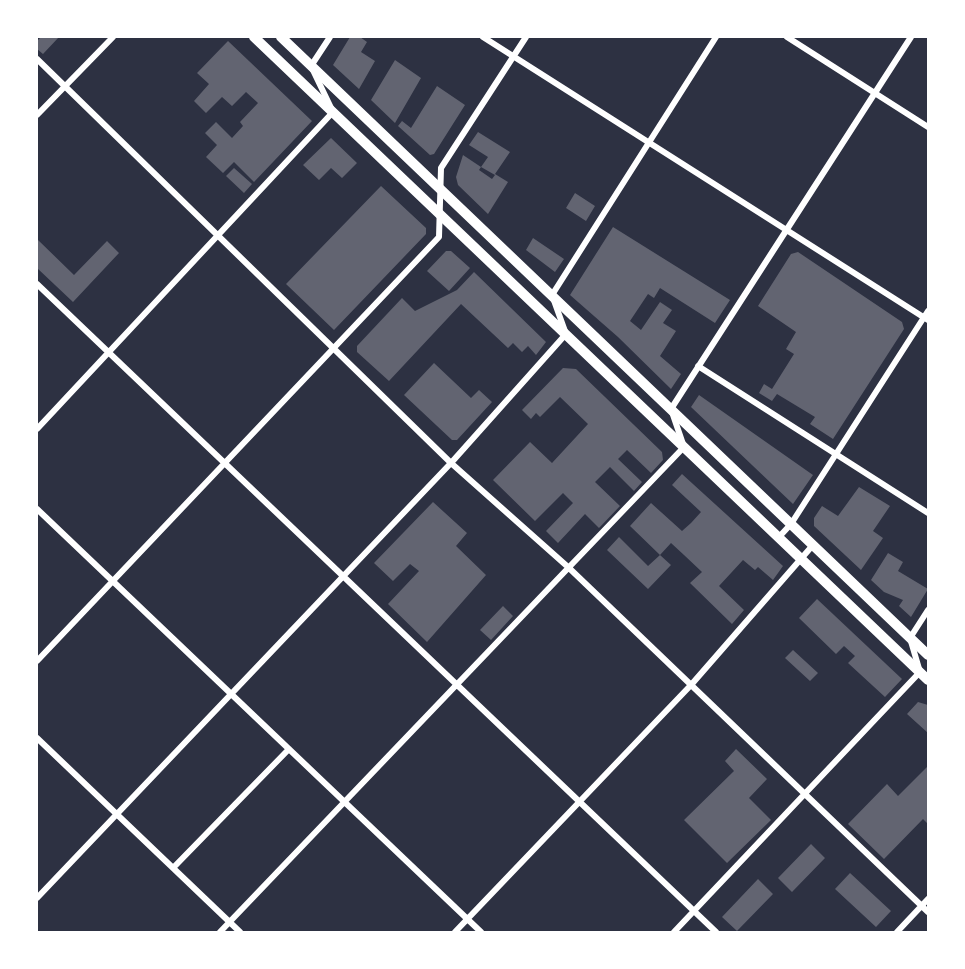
<!DOCTYPE html>
<html>
<head>
<meta charset="utf-8">
<style>
	body { margin:0 }
	#map { position:relative; width:965px; height:969px; overflow:hidden; background:#2d3142; font-family:Montserrat,sans-serif }
	canvas { display:block }
	.frame { position:absolute; inset:0; border:38px solid #fff; pointer-events:none }
</style>
</head>
<body>
<div id="map">
<canvas width="965" height="969"></canvas>
<div class="frame"></div>
</div>
<script>
const c = document.querySelector('canvas').getContext('2d');
c.lineJoin = 'round';
function paint(path, color) {
  c.fillStyle = color;
  c.fill(path, 'evenodd');
}
function poly(rows) {
  const path = new Path2D();
  for (const r of rows) {
    path.moveTo(r[0], r[1]);
    for (let i = 2; i < r.length; i += 2) path.lineTo(r[i], r[i + 1]);
  }
  return path;
}
function strokePath(path, color, width, dash) {
  c.strokeStyle = color;
  c.lineWidth = width;
  c.lineCap = dash ? 'butt' : 'round';
  c.setLineDash(dash || []);
  c.stroke(path);
}
const building = poly([
	[41,37,59,37,43,54,37,49,37,41],
	[350,37,360,37,367,42,361,52,375,61,359,89,333,65],
	[228,41,312,121,254,182,234,162,223,173,206,157,217,145,205,133,216,122,232,138,243,126,240,122,258,103,246,92,232,106,222,97,206,113,194,101,209,84,197,73],
	[395,60,421,78,395,123,371,100],
	[437,86,465,105,434,154,430,155,398,126,402,121,411,128],
	[478,132,510,152,495,174,508,182,488,214,458,185,456,177,463,155,481,167,479,170,492,179,495,175,481,167,488,157,469,145],
	[331,138,357,163,342,178,331,168,319,180,303,165],
	[234,168,252,184,244,193,226,176],
	[381,186,426,228,426,234,334,330,286,284],
	[575,193,595,206,586,221,566,208],
	[613,227,730,300,715,323,660,288,654,298,648,294,630,321,641,330,660,302,672,310,663,323,676,331,660,356,681,374,671,389,618,337,570,295],
	[533,238,564,259,555,272,526,250],
	[37,239,74,275,107,241,119,253,73,302,37,268],
	[446,251,451,251,470,268,449,291,427,271],
	[798,252,902,322,904,329,833,439,810,424,815,417,777,394,772,401,759,393,764,384,772,389,794,354,786,349,796,332,758,306,791,254],
	[474,272,546,342,536,355,528,346,522,352,513,343,508,348,461,304,389,381,357,352,357,346,402,298,415,311,457,290],
	[434,363,471,398,479,390,492,402,457,440,452,440,404,395],
	[563,368,576,369,662,452,663,460,651,473,627,450,618,459,642,482,634,491,610,467,595,482,620,506,599,528,585,514,558,543,546,531,573,503,563,493,535,521,493,480,530,442,552,463,588,424,560,397,540,417,536,413,531,419,522,410],
	[699,395,813,475,793,504,691,407],
	[682,474,783,566,773,580,758,567,755,570,743,560,719,586,744,610,732,624,690,583,702,572,684,555,671,543,660,555,630,526,651,503,682,531,691,523,701,512,672,485],
	[859,487,890,506,873,531,883,538,861,570,814,526,814,518,822,506,838,516],
	[433,502,467,533,456,546,486,575,427,642,388,604,419,571,410,564,393,581,374,563],
	[619,537,648,566,660,555,671,565,648,589,607,550],
	[888,553,903,562,898,571,928,589,911,617,899,606,903,600,884,592,871,580],
	[817,599,902,679,885,697,848,663,855,656,844,646,836,654,799,618],
	[503,606,513,616,491,640,480,630],
	[793,650,818,673,810,681,785,658],
	[918,702,928,705,928,733,907,714],
	[736,749,767,779,749,798,771,820,727,863,684,820,734,771,725,761],
	[928,766,928,824,923,819,884,859,848,824,887,784,898,796],
	[811,844,825,858,792,892,778,878],
	[850,873,891,911,876,927,835,889],
	[758,879,773,894,737,931,722,917]
]);
const minor = poly([
	[483,37,928,320],
	[787,37,928,127],
	[37,59,451,463,568,567,928,912],
	[37,115,113,37],
	[37,284,716,932],
	[698,366,928,513],
	[37,429,333,112,311,66,330,37],
	[37,509,481,932],
	[779,537,791,524,928,311],
	[37,661,439,237,441,168,526,37],
	[37,738,240,932],
	[173,868,289,749],
	[37,898,451,463,566,334,552,295,716,37],
	[220,932,684,447,671,409,911,37],
	[455,932,691,685,813,545],
	[674,932,920,672,910,638,928,610],
	[897,932,928,899]
]);
const primary = poly([
	[254,37,928,680],
	[281,37,928,655]
]);
paint(building, '#626471');
strokePath(minor, '#fff', 6);
strokePath(primary, '#fff', 10);
</script>
</body>
</html>
